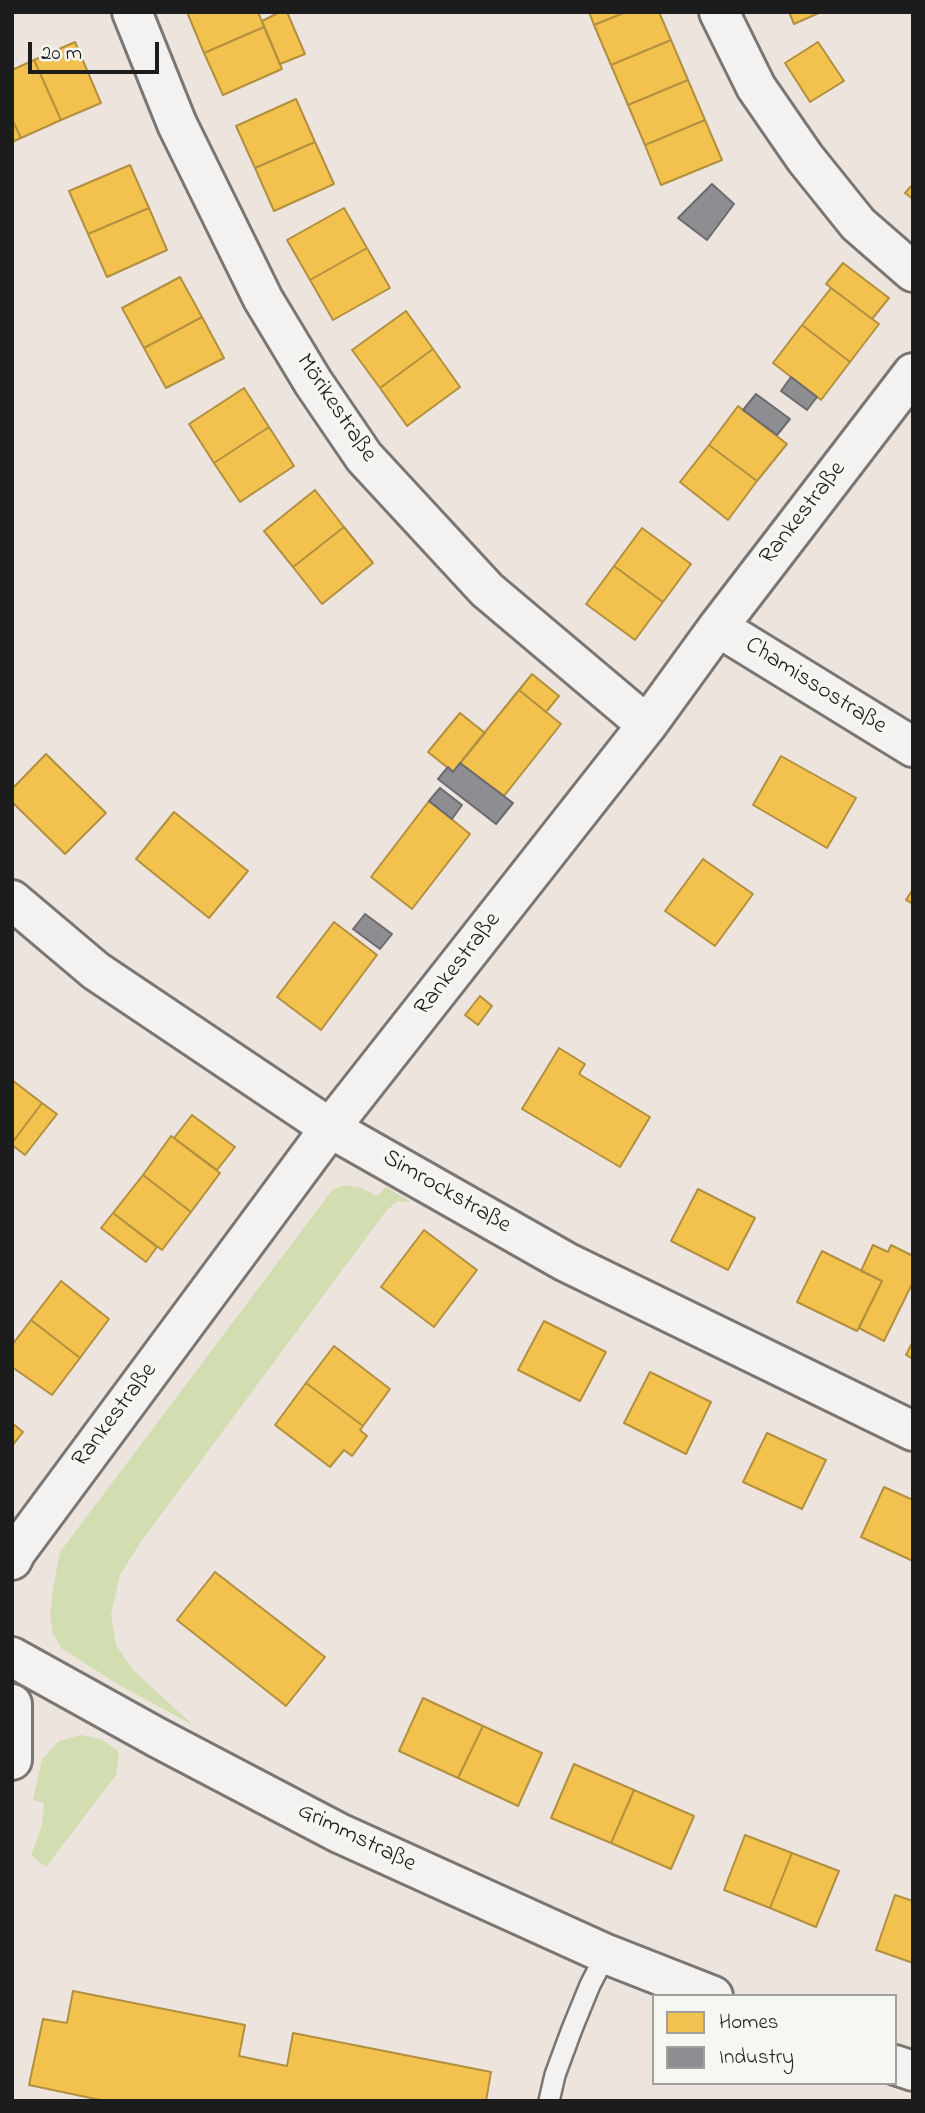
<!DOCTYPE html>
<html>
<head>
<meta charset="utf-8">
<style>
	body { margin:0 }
	#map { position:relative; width:925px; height:2113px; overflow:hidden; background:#ece4dd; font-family:"Indie Flower",sans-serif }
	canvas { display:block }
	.frame { position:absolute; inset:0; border:14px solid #1c1c1c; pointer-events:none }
	.legend { position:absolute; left:652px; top:1994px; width:245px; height:91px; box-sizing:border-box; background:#f6f6f2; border:2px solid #9f9f9c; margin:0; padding:9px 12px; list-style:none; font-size:21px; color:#1c1c1c }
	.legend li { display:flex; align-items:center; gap:14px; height:35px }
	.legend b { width:35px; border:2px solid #9f9f9c }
	.scale { position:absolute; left:28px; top:42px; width:131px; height:32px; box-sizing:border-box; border:4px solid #1c1c1c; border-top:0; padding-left:9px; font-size:21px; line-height:24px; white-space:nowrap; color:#1c1c1c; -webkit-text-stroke:5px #f6f6f2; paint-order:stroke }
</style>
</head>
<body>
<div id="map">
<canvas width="925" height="2113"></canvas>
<div class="frame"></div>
<ul class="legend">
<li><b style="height:19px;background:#f2c14e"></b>Homes</li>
<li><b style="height:19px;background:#8d8d92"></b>Industry</li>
</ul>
<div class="scale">20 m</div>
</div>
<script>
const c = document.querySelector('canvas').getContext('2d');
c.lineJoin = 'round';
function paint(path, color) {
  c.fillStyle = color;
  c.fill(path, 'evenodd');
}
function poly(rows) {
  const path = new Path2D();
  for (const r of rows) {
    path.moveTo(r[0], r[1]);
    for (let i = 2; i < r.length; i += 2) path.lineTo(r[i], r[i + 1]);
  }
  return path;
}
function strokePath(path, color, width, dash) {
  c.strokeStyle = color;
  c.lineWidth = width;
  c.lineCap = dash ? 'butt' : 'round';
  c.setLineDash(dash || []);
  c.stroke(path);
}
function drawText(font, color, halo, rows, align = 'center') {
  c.font = font + ' "Indie Flower",sans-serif';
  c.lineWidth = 7;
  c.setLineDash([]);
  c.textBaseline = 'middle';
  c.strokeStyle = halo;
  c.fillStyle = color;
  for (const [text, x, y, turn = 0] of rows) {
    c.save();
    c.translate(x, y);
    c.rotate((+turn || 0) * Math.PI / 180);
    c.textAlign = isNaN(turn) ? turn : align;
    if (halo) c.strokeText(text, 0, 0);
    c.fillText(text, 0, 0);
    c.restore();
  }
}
const green = poly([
	[345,1185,361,1188,377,1196,386,1187,411,1202,398,1201,386,1211,140,1543,120,1575,111,1614,116,1645,132,1669,193,1725,119,1685,61,1648,53,1633,50,1615,53,1589,60,1552,333,1189],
	[81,1735,101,1739,117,1750,119,1755,116,1775,46,1867,31,1855,42,1825,44,1803,33,1800,42,1759,59,1741]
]);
const homes = poly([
	[187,12,258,12,264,27,204,53,187,12],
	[280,12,287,12,305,54,280,64,262,21,280,12],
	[589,12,626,12,594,25,589,12],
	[626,12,659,12,671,40,611,65,594,25,626,12],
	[789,12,821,12,794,24,789,12],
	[264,27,282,69,223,95,204,53,264,27],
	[671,40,688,80,628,105,611,65,671,40],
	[75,42,101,103,61,120,34,60,75,42],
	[818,42,844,81,810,102,785,63,818,42],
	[34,60,61,120,21,138,12,119,12,70,34,60],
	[688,80,705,120,645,145,628,105,688,80],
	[296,99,315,142,255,168,236,126,296,99],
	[12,119,21,138,12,142,12,119],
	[705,120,722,160,661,185,645,145,705,120],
	[315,142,334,184,274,211,255,168,315,142],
	[130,165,149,208,88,234,69,191,130,165],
	[913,184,913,199,905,193,913,184],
	[149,208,167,250,107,277,88,234,149,208],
	[344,208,367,248,310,280,287,240,344,208],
	[367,248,390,288,333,320,310,280,367,248],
	[843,263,889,298,872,319,826,284,843,263],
	[180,277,202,317,144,348,122,308,180,277],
	[831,288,879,324,850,362,802,325,831,288],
	[406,311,433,349,380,388,352,350,406,311],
	[202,317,224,358,166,388,144,348,202,317],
	[802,325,850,362,821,400,773,363,802,325],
	[433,349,460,387,407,426,380,388,433,349],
	[244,388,269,427,214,463,189,424,244,388],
	[738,406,787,444,757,481,709,445,738,406],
	[269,427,294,466,240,502,214,463,269,427],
	[709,445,757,481,728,520,680,482,709,445],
	[315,490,344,527,293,567,264,531,315,490],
	[344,527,373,563,322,604,293,567,344,527],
	[642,528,691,564,663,602,614,566,642,528],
	[614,566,663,602,635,640,586,604,614,566],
	[532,674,559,696,546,712,519,690,532,674],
	[519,690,561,724,504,796,460,763,519,690],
	[460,713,485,733,453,772,428,752,460,713],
	[46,754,106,813,65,854,12,802,12,789,46,754],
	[781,756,856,798,827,848,753,805,781,756],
	[429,801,470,834,412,909,371,877,429,801],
	[174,812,248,871,209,918,136,859,174,812],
	[703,859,753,894,715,946,665,911,703,859],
	[913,889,913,904,906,900,913,889],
	[334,922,377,955,321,1030,277,997,334,922],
	[480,996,492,1006,478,1025,465,1015,480,996],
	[559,1048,585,1064,579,1074,650,1117,620,1167,522,1109,559,1048],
	[12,1080,42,1103,12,1143,12,1080],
	[42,1103,57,1114,25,1155,12,1145,12,1143,42,1103],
	[192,1115,235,1147,217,1170,174,1138,192,1115],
	[171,1136,220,1173,191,1212,143,1175,171,1136],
	[143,1175,191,1212,162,1250,113,1213,143,1175],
	[698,1189,755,1218,728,1270,671,1241,698,1189],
	[113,1213,157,1247,146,1262,101,1228,113,1213],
	[424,1230,477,1270,434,1327,381,1287,424,1230],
	[873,1245,888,1252,891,1245,913,1256,913,1282,884,1341,859,1328,882,1281,861,1271,873,1245],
	[822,1251,882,1281,857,1331,797,1302,822,1251],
	[61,1281,109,1319,80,1358,31,1320,61,1281],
	[31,1320,80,1358,52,1395,12,1367,12,1345,31,1320],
	[544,1321,606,1352,580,1401,518,1370,544,1321],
	[913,1341,913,1359,906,1355,913,1341],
	[334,1346,390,1389,363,1426,306,1383,334,1346],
	[650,1372,711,1402,686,1454,624,1423,650,1372],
	[306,1383,363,1426,360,1430,367,1436,352,1456,344,1450,330,1467,275,1425,306,1383],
	[12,1423,23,1432,12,1446,12,1423],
	[767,1433,826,1460,802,1509,743,1482,767,1433],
	[884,1487,913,1500,913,1561,861,1537,884,1487],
	[215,1572,325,1657,286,1706,177,1620,215,1572],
	[423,1698,483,1726,458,1778,399,1751,423,1698],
	[483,1726,542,1753,518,1806,458,1778,483,1726],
	[574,1764,634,1790,611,1843,551,1818,574,1764],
	[634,1790,694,1816,671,1869,611,1843,634,1790],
	[745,1835,792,1853,770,1908,724,1890,745,1835],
	[792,1853,839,1871,816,1927,770,1908,792,1853],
	[895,1895,913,1901,913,1963,876,1950,895,1895],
	[73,1991,245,2025,239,2056,287,2066,293,2033,491,2072,486,2101,105,2101,29,2085,43,2019,67,2023,73,1991]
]);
const industry = poly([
	[712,184,734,204,707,240,678,218,712,184],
	[791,377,817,397,807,410,781,391,791,377],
	[756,394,790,419,777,435,743,410,756,394],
	[460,763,513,803,496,824,438,779,448,767,453,772,460,763],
	[440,788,462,805,452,819,429,801,440,788],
	[365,914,392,934,380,949,353,929,365,914]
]);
const lane = poly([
	[549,2101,555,2075,572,2029,590,1985,606,1954]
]);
const street = poly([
	[132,12,177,124,263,299,313,382,364,457,487,590,647,725],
	[719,12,756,87,805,158,858,224,913,272],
	[718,627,913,747],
	[12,900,96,971,330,1128,566,1262,913,1431],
	[12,1560,16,1552,330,1128,647,725,718,627,913,373],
	[12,1657,158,1738,339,1833,606,1954,713,1996],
	[12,1704,12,1760],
	[895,2065,913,2071]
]);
const streetNames = [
	["Mörikestraße",335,409,56],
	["Rankestraße",804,514,-52],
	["Chamissostraße",815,687,32],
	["Rankestraße",459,965,-52],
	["Simrockstraße",446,1193,30],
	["Rankestraße",116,1416,-53],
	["Grimmstraße",356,1839,26]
];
paint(green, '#d3ddb2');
paint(homes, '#f2c14e');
strokePath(homes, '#b2903f', 2);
paint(industry, '#8d8d92');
strokePath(industry, '#6b6b6f', 2);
strokePath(lane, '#7a7673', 24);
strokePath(street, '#7a7673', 44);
strokePath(lane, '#f4f2f0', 19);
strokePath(street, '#f4f2f0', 38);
drawText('24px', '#1c1c1c', '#f6f6f2', streetNames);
</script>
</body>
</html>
